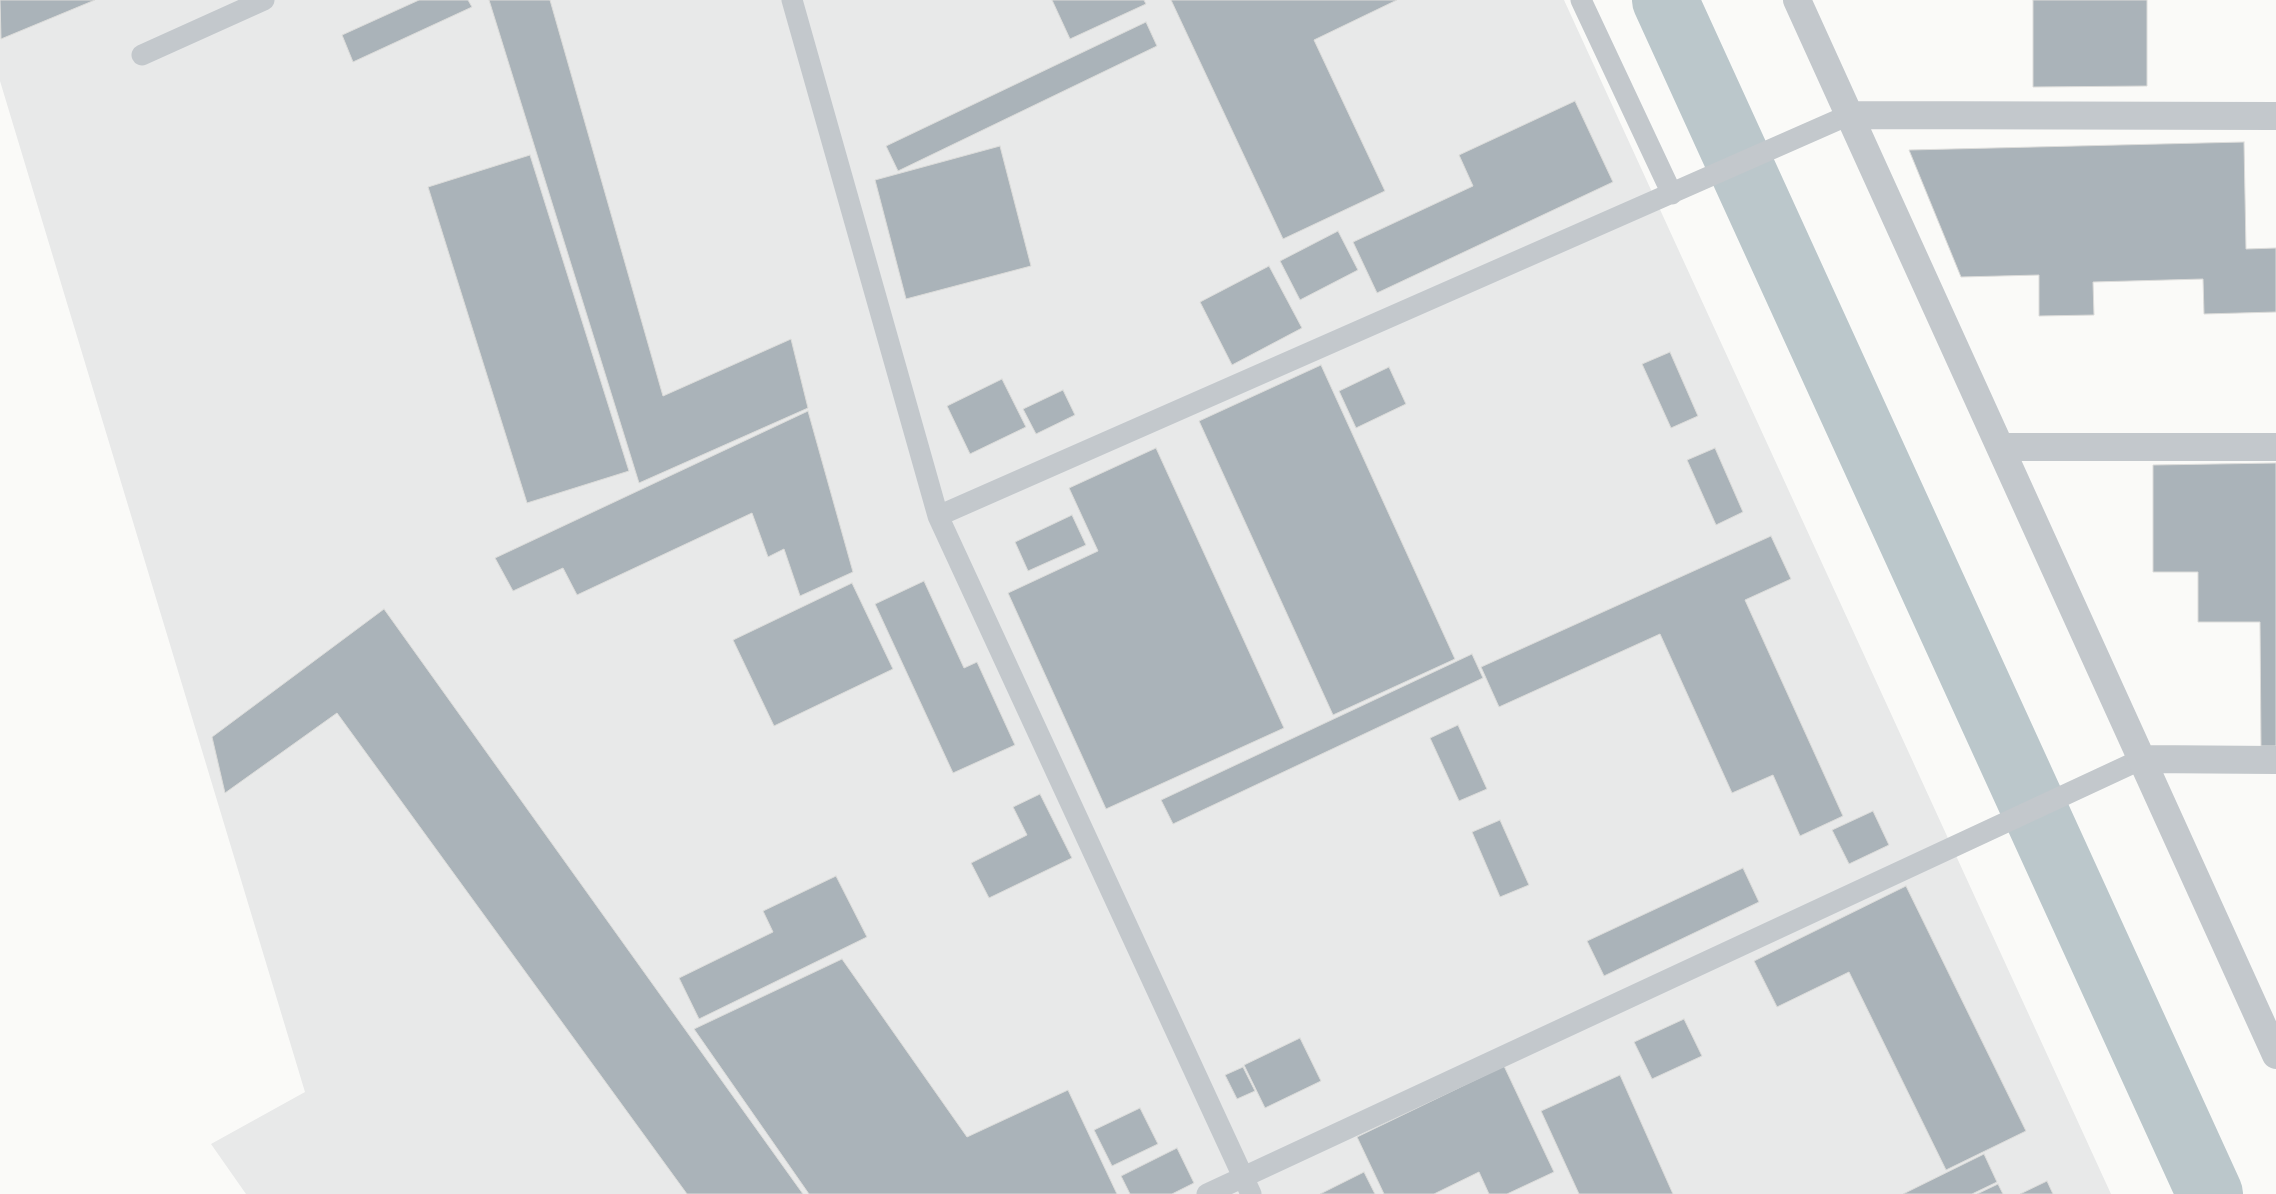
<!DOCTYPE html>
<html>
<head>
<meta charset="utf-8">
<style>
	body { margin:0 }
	canvas { display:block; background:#fafaf8 }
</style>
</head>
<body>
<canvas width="2276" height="1194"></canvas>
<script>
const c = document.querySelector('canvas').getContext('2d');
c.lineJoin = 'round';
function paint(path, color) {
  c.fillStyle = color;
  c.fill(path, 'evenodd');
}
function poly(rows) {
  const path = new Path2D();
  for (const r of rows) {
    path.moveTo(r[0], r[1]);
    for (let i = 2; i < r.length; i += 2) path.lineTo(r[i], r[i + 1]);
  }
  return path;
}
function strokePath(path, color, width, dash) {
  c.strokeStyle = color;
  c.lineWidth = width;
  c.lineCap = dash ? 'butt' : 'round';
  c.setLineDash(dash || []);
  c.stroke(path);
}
const built = poly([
	[0,0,1564,0,2111,1194,246,1194,211,1144,305,1092,0,81]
]);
const river = poly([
	[1665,0,2210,1194]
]);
const building = poly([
	[0,0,95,0,1,39,0,0],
	[419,0,468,0,472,7,353,62,342,35,419,0],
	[489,0,550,0,663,396,791,339,808,408,639,483,489,0],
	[1052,0,1144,0,1146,4,1070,39,1052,0],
	[1171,0,1397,0,1314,40,1385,191,1283,239,1171,0],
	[2033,0,2147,0,2147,86,2033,87,2033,0],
	[1146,22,1157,46,898,171,886,146,1146,22],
	[1575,101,1613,182,1377,293,1353,242,1473,186,1459,155,1575,101],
	[2244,142,2246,249,2276,248,2276,312,2204,314,2203,279,2093,282,2094,315,2039,316,2039,275,1961,277,1909,150,2244,142],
	[1000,146,1031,266,906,299,875,180,1000,146],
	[530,155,629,471,527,503,428,187,530,155],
	[1338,231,1358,270,1300,300,1280,261,1338,231],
	[1269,266,1302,328,1232,365,1200,302,1269,266],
	[1670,352,1698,416,1671,428,1642,364,1670,352],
	[1321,365,1455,659,1333,715,1199,421,1321,365],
	[1389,367,1406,404,1356,428,1339,391,1389,367],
	[1002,379,1026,427,970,454,947,406,1002,379],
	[1063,390,1075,415,1036,434,1023,409,1063,390],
	[808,411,853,572,800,596,784,549,768,557,752,513,577,595,563,568,513,591,495,558,808,411],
	[1156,448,1284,728,1106,809,1008,593,1098,551,1069,488,1156,448],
	[1715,448,1743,512,1716,525,1687,460,1715,448],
	[2276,463,2276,746,2261,746,2260,622,2198,622,2198,572,2153,572,2153,465,2276,463],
	[1072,515,1086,545,1028,571,1015,542,1072,515],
	[1771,536,1791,579,1745,600,1843,816,1800,836,1773,775,1732,793,1660,634,1499,707,1481,667,1771,536],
	[924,581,964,668,977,662,1015,745,953,773,875,604,924,581],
	[852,583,893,669,774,726,733,640,852,583],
	[384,609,803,1194,687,1194,337,713,225,793,212,737,384,609],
	[1472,654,1483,678,1173,824,1161,800,1472,654],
	[1458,725,1487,789,1459,801,1430,738,1458,725],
	[1040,794,1072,858,989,898,971,863,1027,835,1013,807,1040,794],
	[1873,811,1889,845,1849,864,1832,830,1873,811],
	[1500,820,1529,885,1500,897,1472,832,1500,820],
	[1743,868,1759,902,1604,976,1587,941,1743,868],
	[836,876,867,937,699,1019,679,978,773,932,763,911,836,876],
	[1906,886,2026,1131,1946,1170,1849,972,1777,1007,1754,961,1906,886],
	[842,959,967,1137,1068,1090,1117,1194,809,1194,694,1029,842,959],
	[1684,1019,1702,1056,1652,1079,1634,1042,1684,1019],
	[1300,1038,1321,1081,1265,1108,1244,1065,1300,1038],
	[1504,1066,1554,1172,1507,1194,1489,1194,1479,1172,1434,1194,1384,1194,1357,1137,1504,1066],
	[1243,1067,1255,1091,1237,1099,1225,1075,1243,1067],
	[1620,1075,1673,1194,1579,1194,1541,1111,1620,1075],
	[1140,1108,1158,1144,1112,1166,1094,1130,1140,1108],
	[1177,1148,1194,1183,1172,1194,1130,1194,1121,1176,1177,1148],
	[1984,1154,1997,1182,1972,1194,1903,1194,1984,1154],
	[1364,1172,1375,1194,1320,1194,1364,1172],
	[2047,1181,2053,1194,2020,1194,2047,1181],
	[1998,1184,2003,1194,1977,1194,1998,1184]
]);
const service = poly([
	[792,0,938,516,1251,1194],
	[1581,0,1672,194],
	[142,55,264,0],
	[938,516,1849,115],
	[1207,1194,2142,759]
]);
const minor = poly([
	[1797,0,2276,1055],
	[1849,115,2276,116],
	[2000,447,2276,447],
	[2142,759,2276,760]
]);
paint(built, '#e8e9e9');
strokePath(river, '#bbc7cb', 66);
paint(building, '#aab3b9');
strokePath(building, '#dcdcda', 1);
strokePath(service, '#c3c8cc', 21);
strokePath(minor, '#c3c8cc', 28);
</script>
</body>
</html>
